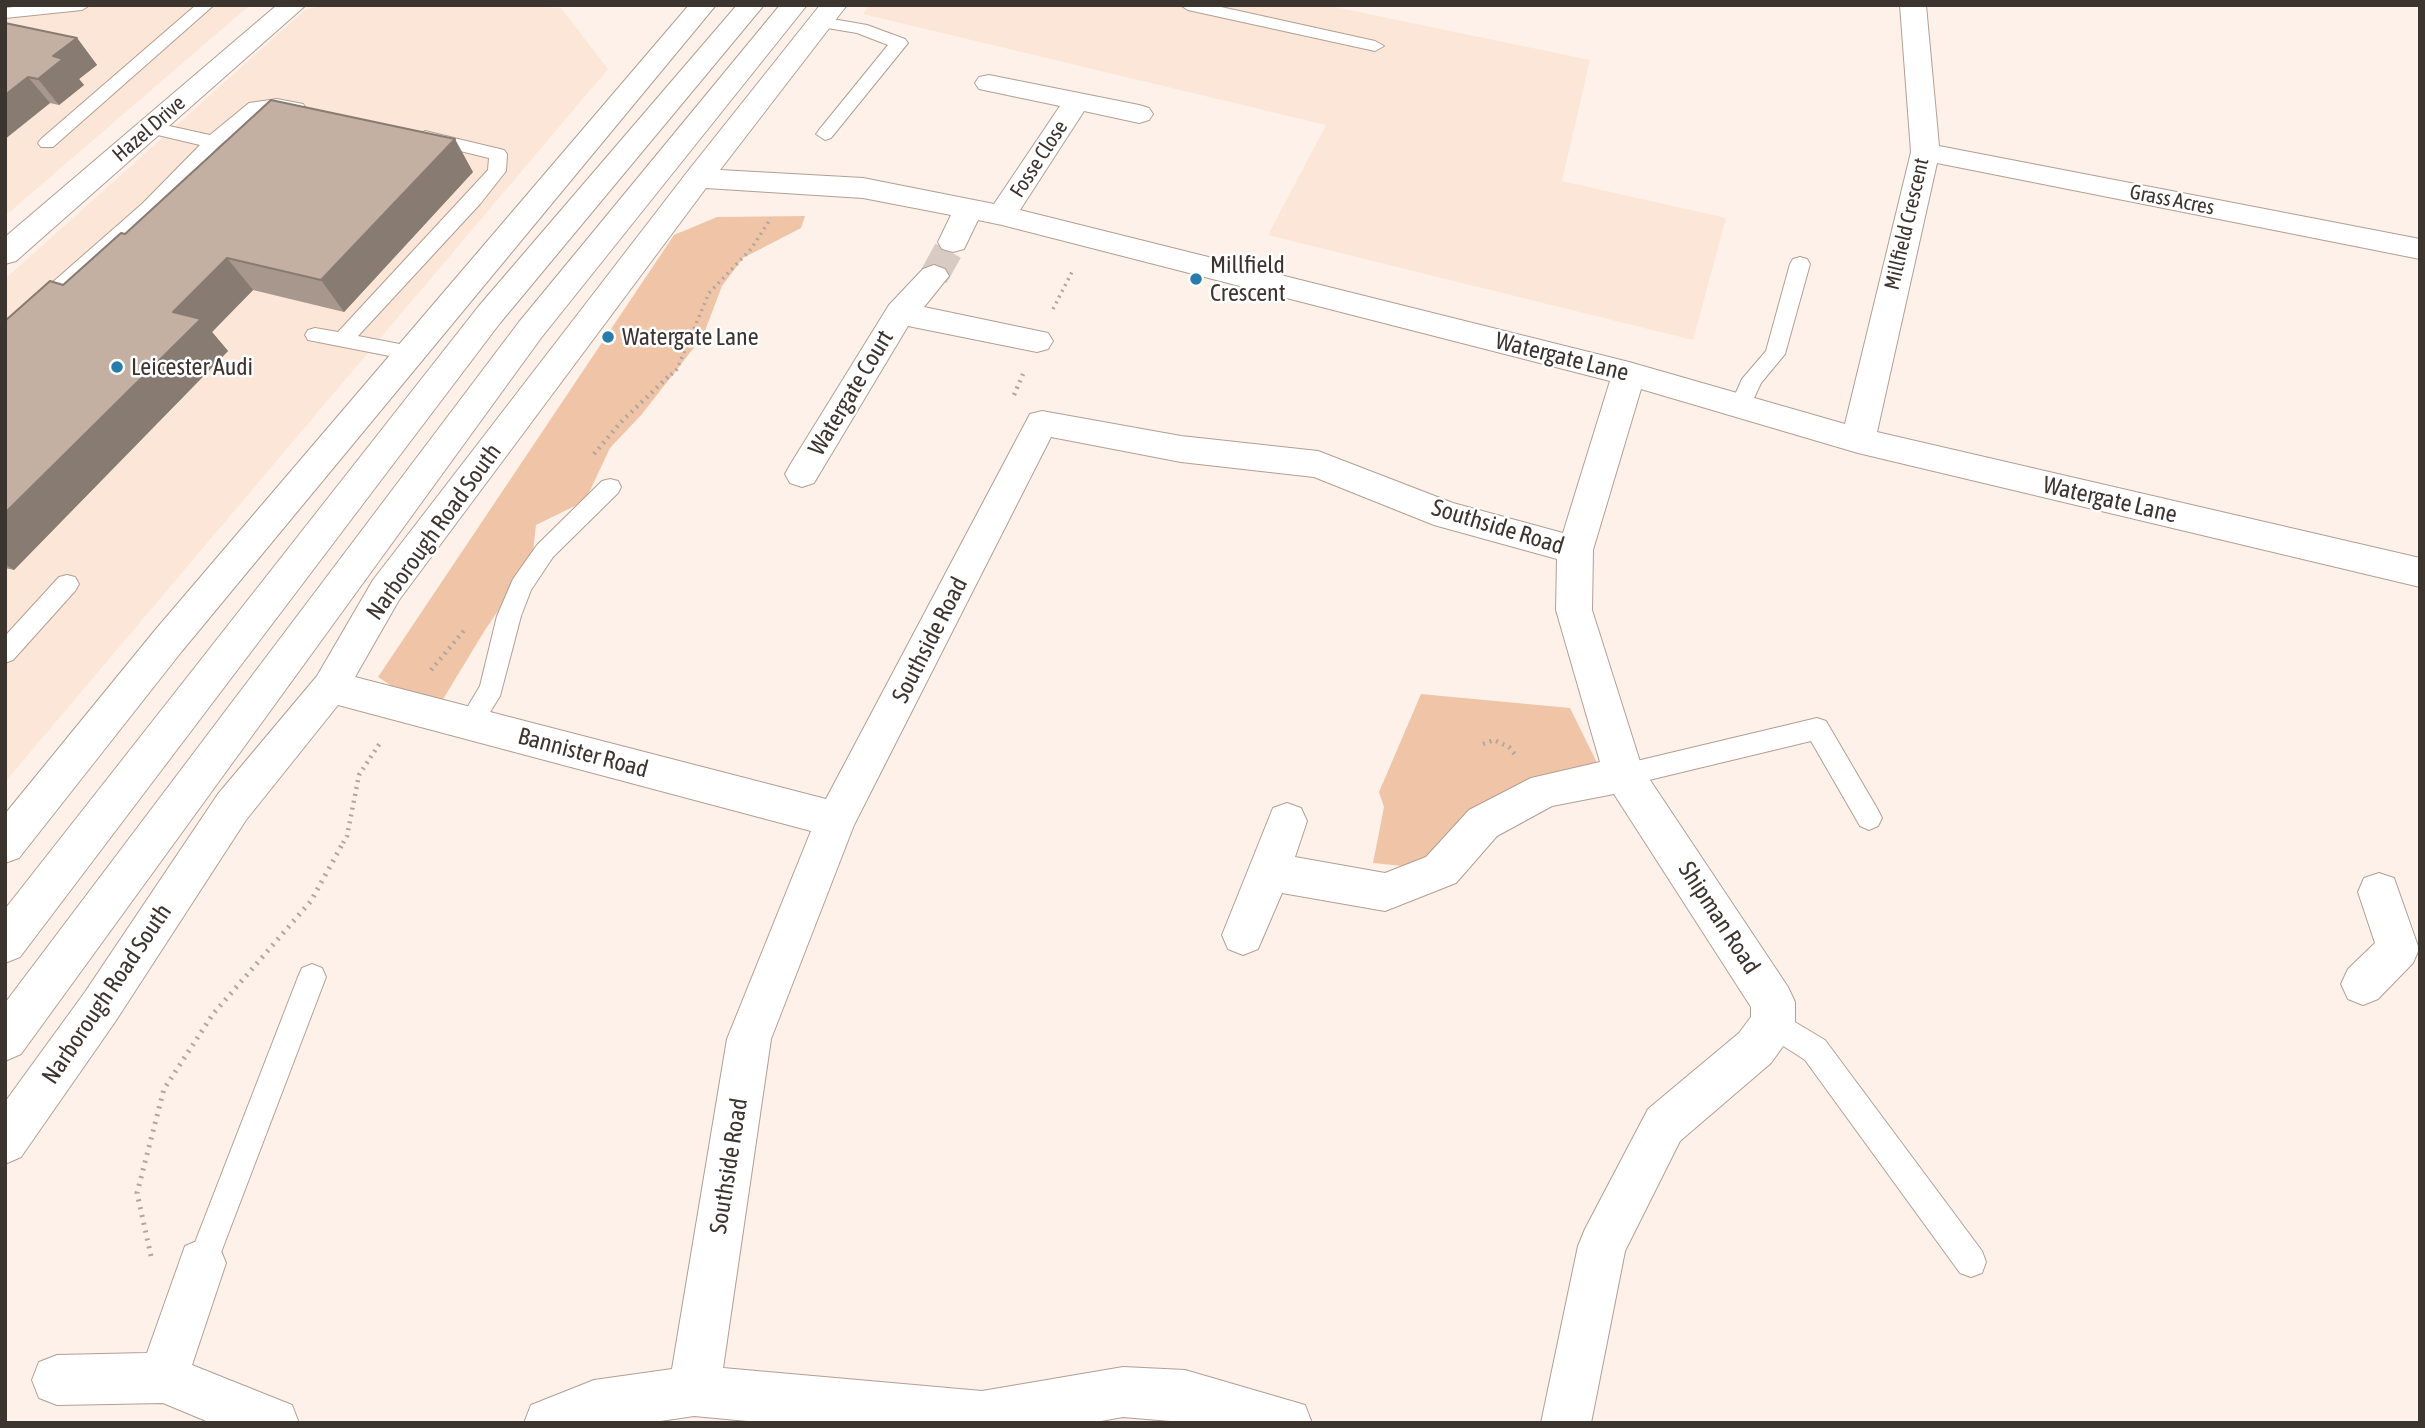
<!DOCTYPE html>
<html>
<head>
<meta charset="utf-8">
<style>
	body { margin:0 }
	#map { position:relative; width:2425px; height:1428px; overflow:hidden; background:#fef1e9; font-family:"Asap Condensed",sans-serif }
	canvas { display:block }
	.frame { position:absolute; inset:0; border:7px solid #3c342f; pointer-events:none }
</style>
</head>
<body>
<div id="map">
<canvas width="2425" height="1428"></canvas>
<div class="frame"></div>
</div>
<script>
const c = document.querySelector('canvas').getContext('2d');
c.lineJoin = 'round';
function paint(path, color) {
  c.fillStyle = color;
  c.fill(path, 'evenodd');
}
function poly(rows) {
  const path = new Path2D();
  for (const r of rows) {
    path.moveTo(r[0], r[1]);
    for (let i = 2; i < r.length; i += 2) path.lineTo(r[i], r[i + 1]);
  }
  return path;
}
function strokePath(path, color, width, dash) {
  c.strokeStyle = color;
  c.lineWidth = width;
  c.lineCap = dash ? 'butt' : 'round';
  c.setLineDash(dash || []);
  c.stroke(path);
}
function drawText(font, color, halo, rows, align = 'center') {
  c.font = font + ' "Asap Condensed",sans-serif';
  c.lineWidth = 5;
  c.setLineDash([]);
  c.textBaseline = 'middle';
  c.strokeStyle = halo;
  c.fillStyle = color;
  for (const [text, x, y, turn = 0] of rows) {
    c.save();
    c.translate(x, y);
    c.rotate((+turn || 0) * Math.PI / 180);
    c.textAlign = isNaN(turn) ? turn : align;
    if (halo) c.strokeText(text, 0, 0);
    c.fillText(text, 0, 0);
    c.restore();
  }
}
const built = poly([
	[5,5,250,5,5,216],
	[322,5,507,5,561,8,608,69,5,782,5,279,305,10],
	[869,5,1325,5,1590,60,1562,181,1726,218,1693,340,1268,235,1326,125,863,14]
]);
const green = poly([
	[805,216,801,228,743,258,722,286,703,336,642,414,610,448,585,501,536,525,532,560,485,630,434,714,378,677,674,235,717,217],
	[1421,694,1570,708,1605,779,1545,790,1441,870,1373,863,1384,807,1379,792]
]);
const minorTunnel = poly([
	[934,276,953,242]
]);
const pathFar2 = poly([
	[1053,309,1073,270],
	[671,375,677,369,709,293,751,249,771,218]
]);
const pathFar1 = poly([
	[1014,395,1023,374],
	[594,454,620,423,672,373],
	[431,670,466,628],
	[1483,744,1494,740,1509,747,1517,757],
	[343,843,347,836,359,775,380,743]
]);
const path = poly([
	[151,1256,137,1193,164,1089,213,1014,311,901,344,841]
]);
const service = poly([
	[31,5,90,5,82,10,5,18,5,8,31,5],
	[196,5,214,5,53,147,41,147,38,143,41,139,196,5],
	[1180,5,1212,5,1375,41,1384,46,1375,51,1188,10,1180,5],
	[821,17,867,25,905,39,908,43,831,138,825,140,816,134,819,130,888,45,857,33,815,26,813,22,821,17],
	[277,99,303,104,306,108,297,114,277,109,260,112,219,146,157,211,12,341,5,343,5,324,143,203,200,145,145,132,142,128,145,124,151,122,210,135,249,103,277,99],
	[425,131,504,150,507,154,506,171,480,204,358,336,410,346,417,348,420,353,417,358,410,360,308,340,305,335,308,330,315,328,338,332,488,170,489,158,419,141,416,137,425,131],
	[1800,257,1807,259,1810,264,1785,354,1761,383,1748,411,1741,414,1734,411,1730,406,1742,379,1766,351,1790,264,1793,259,1800,257],
	[610,479,618,481,621,487,618,493,553,557,531,590,521,616,500,696,479,730,470,734,461,730,458,723,480,686,497,616,513,579,537,545,602,481,610,479],
	[67,575,75,577,79,584,75,591,13,660,5,663,5,636,59,577,67,575],
	[1817,718,1826,721,1878,810,1882,818,1878,826,1869,830,1860,826,1811,741,1624,786,1615,783,1611,775,1615,767,1624,764,1817,718],
	[312,964,322,968,326,977,217,1263,213,1274,202,1278,191,1274,187,1263,298,977,302,968,312,964],
	[1773,1009,1825,1040,1982,1251,1986,1262,1982,1273,1971,1277,1960,1273,1805,1060,1763,1033,1759,1023,1763,1013,1773,1009]
]);
const minor = poly([
	[277,5,306,5,16,261,5,264,5,237,277,5],
	[689,5,716,5,182,651,19,858,5,863,5,814,156,629,689,5],
	[820,5,847,5,720,170,863,178,994,204,1060,106,979,89,975,83,979,77,989,75,1139,105,1149,108,1153,114,1149,120,1139,123,1084,111,1020,210,1629,362,1845,424,1911,152,1900,5,1926,5,1939,146,2420,239,2420,259,1937,163,1877,432,2420,558,2420,587,1858,453,1641,389,1593,550,1592,610,1642,768,1788,987,1795,1002,1795,1023,1789,1038,1771,1063,1680,1141,1625,1251,1591,1423,1541,1423,1578,1246,1585,1229,1648,1109,1739,1033,1751,1017,1751,1007,1614,794,1552,806,1497,836,1456,883,1385,911,1282,893,1258,949,1243,955,1228,949,1222,935,1273,808,1287,803,1301,808,1307,821,1295,857,1385,873,1426,857,1469,810,1531,778,1600,762,1556,610,1557,559,1434,525,1314,477,1181,462,1051,437,854,825,771,1039,723,1368,982,1391,1123,1367,1185,1370,1305,1405,1312,1423,1194,1423,1123,1417,1090,1423,769,1423,694,1416,647,1423,524,1423,531,1405,594,1380,672,1369,727,1039,811,831,338,705,246,820,115,1022,21,1157,5,1164,5,1102,85,992,218,794,317,676,373,580,688,171,820,5],
	[706,188,863,198,951,215,938,242,942,249,953,252,964,249,978,220,1002,225,1610,381,1563,533,1453,503,1318,451,1181,436,1042,411,1030,414,826,799,355,677,399,600,706,188],
	[934,265,945,269,949,276,924,307,1048,333,1053,341,1048,349,1037,352,908,326,814,483,802,487,790,483,785,474,790,465,889,305,923,269,934,265],
	[2379,873,2394,878,2419,949,2413,963,2378,999,2363,1005,2348,999,2341,984,2348,969,2375,943,2358,892,2364,878,2379,873],
	[202,1239,219,1246,226,1263,192,1365,292,1405,299,1423,211,1423,163,1403,57,1405,39,1398,32,1380,39,1362,57,1355,147,1353,185,1246,202,1239]
]);
const primary = poly([
	[737,5,764,5,500,323,20,957,5,963,5,909,478,307,737,5],
	[780,5,807,5,541,338,21,1054,5,1061,5,1003,519,322,780,5]
]);
const wall = poly([
	[5,23,77,38,97,65,79,79,84,85,59,105,50,103,5,139],
	[473,172,344,312,253,290,212,332,228,351,14,570,5,568,5,321,63,285,125,234]
]);
const shadedWall = poly([
	[77,38,97,65,79,79,84,85,59,105,38,79,53,56],
	[28,77,50,103,5,139,5,95],
	[455,139,473,172,344,312,321,280],
	[227,258,253,290,212,332,228,351,14,570,5,564,5,513,173,312]
]);
const building = poly([
	[5,23,77,38,53,56,63,59,38,79,28,77,5,95,5,23],
	[271,100,455,139,321,280,227,258,173,312,201,319,5,513,5,321,50,281,63,285,121,233,125,234,271,100]
]);
const markers = [
	[1196,279,7,"#277cac"],
	[608,337,7,"#277cac"],
	[117,367,7,"#277cac"]
];
const farStreetnames = [
	["Hazel Drive",149,129,-41],
	["Fosse Close",1039,159,-57],
	["Grass Acres",2172,200,11],
	["Millfield Crescent",1907,224,-77]
];
const poiNames = [
	["Millfield",1210,265],
	["Crescent",1210,293],
	["Watergate Lane",622,337],
	["Leicester Audi",131,367]
];
const streetNames = [
	["Watergate Lane",1562,357,14],
	["Watergate Court",851,393,-59],
	["Watergate Lane",2110,500,13],
	["Southside Road",1498,527,17],
	["Narborough Road South",434,532,-54],
	["Southside Road",930,640,-63],
	["Bannister Road",583,753,15],
	["Shipman Road",1719,918,57],
	["Narborough Road South",107,994,-56],
	["Southside Road",729,1166,-81]
];
paint(built, '#fce6d7');
paint(green, '#efc4a7');
strokePath(minorTunnel, '#d7cbc4', 29, [29, 15]);
strokePath(service, '#b29f93', 2);
strokePath(minor, '#b29f93', 2);
strokePath(primary, '#b29f93', 2);
strokePath(pathFar2, '#b2a7a0', 3.5, [2, 4.5]);
strokePath(pathFar1, '#b2a7a0', 4.5, [2, 5]);
strokePath(path, '#b2a7a0', 5, [2, 6]);
paint(service, '#fff');
paint(minor, '#fff');
paint(primary, '#fff');
paint(wall, '#a8978c');
paint(shadedWall, '#887b72');
paint(building, '#c3b0a3');
strokePath(building, '#887b72', 2);
for (const [x, y, r, color] of markers) {
  const dot = new Path2D();
  dot.arc(x, y, r, 0, 2 * Math.PI);
  c.fillStyle = color;
  c.fill(dot);
  strokePath(dot, '#fff', 2.5);
}
drawText('21px', '#3c342f', '#fff', farStreetnames);
drawText('24px', '#3c342f', '#fff', poiNames, 'left');
drawText('24px', '#3c342f', '#fff', streetNames);
</script>
</body>
</html>
